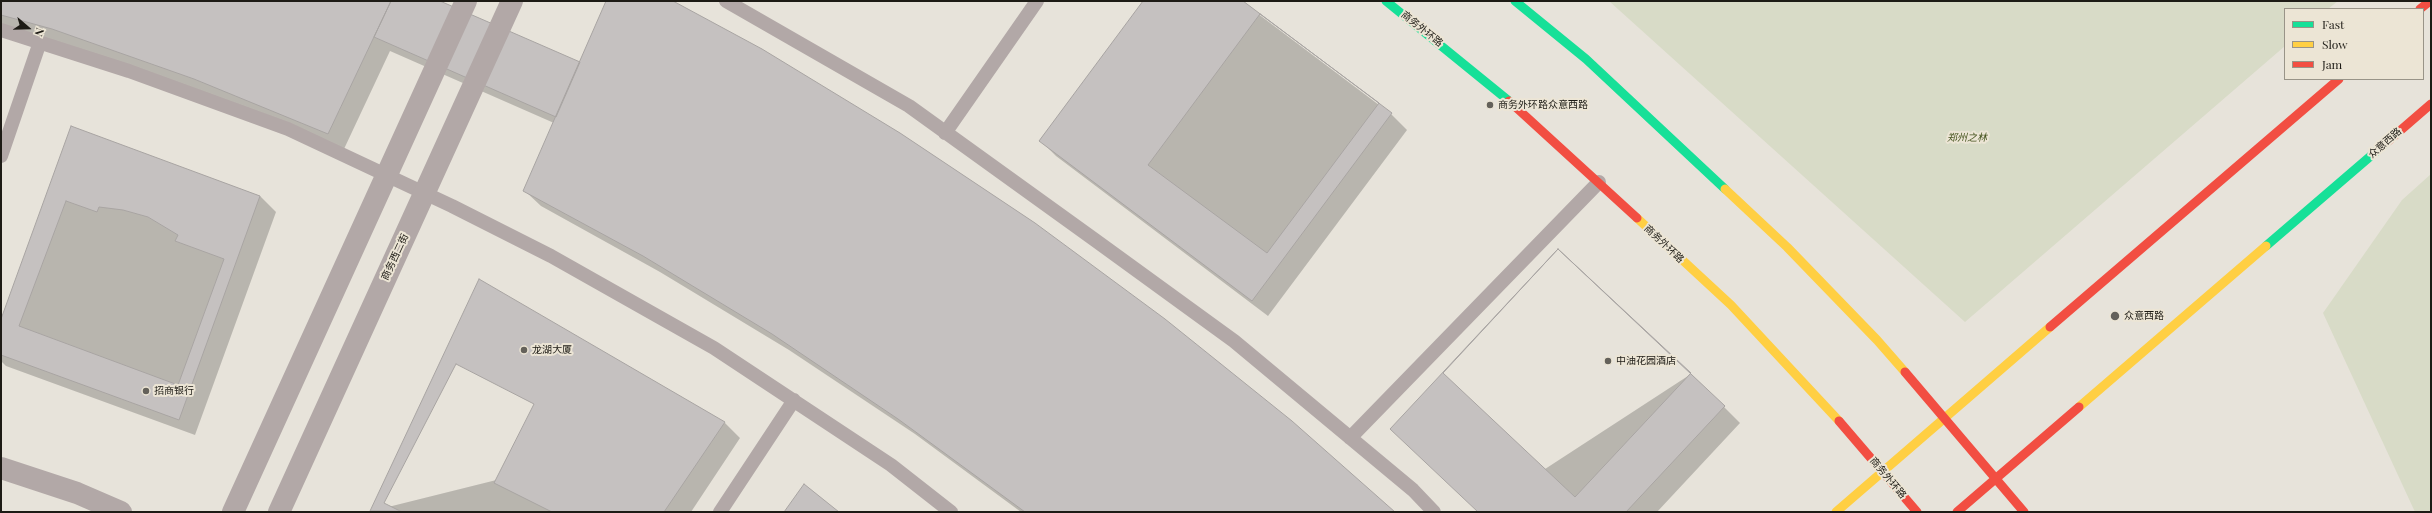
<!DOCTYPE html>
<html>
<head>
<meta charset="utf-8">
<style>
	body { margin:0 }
	#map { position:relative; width:2432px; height:513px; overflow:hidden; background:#e7e3da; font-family:"Playfair Display",serif }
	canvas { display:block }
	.frame { position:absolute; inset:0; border:2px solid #1d1b15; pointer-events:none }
	.legend { position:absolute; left:2284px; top:8px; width:140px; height:72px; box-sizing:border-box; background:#ece5d5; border:1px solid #999488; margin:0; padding:5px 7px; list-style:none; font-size:12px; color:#1d1b15 }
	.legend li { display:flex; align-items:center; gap:8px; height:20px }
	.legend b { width:20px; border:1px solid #999488 }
	.north { position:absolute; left:8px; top:8px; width:40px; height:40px; -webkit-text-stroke:3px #ece5d5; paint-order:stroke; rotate:110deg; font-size:11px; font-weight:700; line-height:16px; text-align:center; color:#1d1b15 }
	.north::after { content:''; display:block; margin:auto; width:14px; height:18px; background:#1d1b15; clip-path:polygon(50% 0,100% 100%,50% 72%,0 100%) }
</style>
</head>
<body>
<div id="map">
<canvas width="2432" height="513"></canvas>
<div class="frame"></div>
<ul class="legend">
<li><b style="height:5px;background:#16e098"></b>Fast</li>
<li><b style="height:5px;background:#ffcf43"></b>Slow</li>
<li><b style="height:5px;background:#f24e42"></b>Jam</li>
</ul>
<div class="north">N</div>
</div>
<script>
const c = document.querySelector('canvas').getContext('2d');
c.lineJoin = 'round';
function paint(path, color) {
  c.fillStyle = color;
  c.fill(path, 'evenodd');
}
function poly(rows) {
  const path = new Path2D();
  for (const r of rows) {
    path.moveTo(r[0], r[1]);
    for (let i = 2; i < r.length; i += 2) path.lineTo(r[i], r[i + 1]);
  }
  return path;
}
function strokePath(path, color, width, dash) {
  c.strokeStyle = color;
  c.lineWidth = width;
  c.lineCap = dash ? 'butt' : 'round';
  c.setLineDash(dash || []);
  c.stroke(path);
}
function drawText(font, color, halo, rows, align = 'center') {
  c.font = font + ' "Playfair Display","Noto Sans SC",serif';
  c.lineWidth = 4;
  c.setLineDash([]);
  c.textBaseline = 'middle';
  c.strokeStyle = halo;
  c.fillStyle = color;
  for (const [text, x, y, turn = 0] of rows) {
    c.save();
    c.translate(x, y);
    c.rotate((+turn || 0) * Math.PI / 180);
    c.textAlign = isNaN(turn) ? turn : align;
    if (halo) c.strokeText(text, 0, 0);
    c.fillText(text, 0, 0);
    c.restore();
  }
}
const green = poly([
	[1609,1,2338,1,2328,9,2285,9,2285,46,1965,322],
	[2431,174,2431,512,2415,512,2323,313,2402,200]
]);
const shadow = poly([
	[1,1,438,1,580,63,607,1,671,1,1394,512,1021,512,915,434,789,350,660,272,541,206,525,191,554,123,390,51,344,149,1,26],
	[1144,1,1241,1,1391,114,1407,130,1268,316,1056,156,1040,140],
	[72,128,260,196,276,212,195,435,6,366,1,361,1,321],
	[1691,374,1740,423,1657,512,1479,512],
	[725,423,740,438,691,512,372,511]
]);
const building = poly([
	[1,1,391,1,328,134,194,79,52,29,1,15,1,1],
	[391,1,440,1,580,62,556,117,374,37,391,1],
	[606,1,673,1,762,49,900,133,1035,223,1165,319,1292,421,1395,512,1025,512,898,419,772,334,643,256,523,191,606,1],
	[1143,1,1243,1,1392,113,1252,301,1039,141,1143,1],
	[1260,14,1379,103,1267,253,1148,165,1260,14],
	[71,126,260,196,179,420,1,355,1,319,71,126],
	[66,201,97,212,99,207,123,210,148,217,178,235,175,241,224,259,178,385,19,326,66,201],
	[1558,249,1691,373,1575,497,1443,373,1558,249],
	[1558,249,1725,406,1626,512,1478,512,1390,429,1558,249],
	[479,279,725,422,664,512,370,511,479,279],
	[456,364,534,404,494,483,552,512,402,512,384,503,456,364],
	[804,484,839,512,784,512,804,484]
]);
const lane = poly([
	[726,1,909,106,1095,240,1234,341,1413,490,1434,512],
	[1,30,129,71,288,129,452,206,551,256,714,348,891,465,951,512],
	[945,133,1037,1],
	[1,156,40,42],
	[1350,438,1599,182],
	[720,512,794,400]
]);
const street = poly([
	[1,468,77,493,121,512],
	[233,512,466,1],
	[279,512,512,1]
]);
const fast = poly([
	[1386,1,1509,101],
	[1515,1,1586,59,1725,189],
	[2266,246,2387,142]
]);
const slow = poly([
	[1725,189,1787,247,1877,340,1905,372],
	[1637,218,1731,305,1839,421],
	[2079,407,2266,246],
	[1836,512,2050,327]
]);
const jam = poly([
	[2420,9,2430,1],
	[1509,101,1637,218],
	[2387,142,2431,104],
	[2050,327,2339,79],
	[1905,372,2024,512],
	[1839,421,1917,512],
	[1957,512,2079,407]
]);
const markers = [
	[1490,105,4,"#64615a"],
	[2115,316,5,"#64615a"],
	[524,350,4,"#64615a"],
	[1608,361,4,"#64615a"],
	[146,391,4,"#64615a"]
];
const streetNames = [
	["商务外环路",1422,29,39],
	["众意西路",2385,143,-41],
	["商务外环路",1664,244,43],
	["商务西二街",395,257,-65],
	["商务外环路",1888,478,50]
];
const poiNames = [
	["商务外环路众意西路",1498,105],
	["众意西路",2124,316],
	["龙湖大厦",532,350],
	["中油花园酒店",1616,361],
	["招商银行",154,391]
];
const parkNames = [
	["郑州之林",1967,138]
];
paint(green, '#d8dbc7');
paint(shadow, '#0003');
paint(building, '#c5c1c0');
strokePath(building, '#a8a4a2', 1);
strokePath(lane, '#b2a8a7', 14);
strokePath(street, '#b2a8a7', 22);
strokePath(fast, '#16e098', 9);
strokePath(slow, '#ffcf43', 9);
strokePath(jam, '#f24e42', 9);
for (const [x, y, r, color] of markers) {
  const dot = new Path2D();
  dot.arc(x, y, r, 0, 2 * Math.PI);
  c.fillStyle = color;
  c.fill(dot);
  strokePath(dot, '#ece5d5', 1.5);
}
drawText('10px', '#1d1b15', '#ece5d5', streetNames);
drawText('10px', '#1d1b15', '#ece5d5', poiNames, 'left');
drawText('italic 10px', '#475520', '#ece5d5', parkNames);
</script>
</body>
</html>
